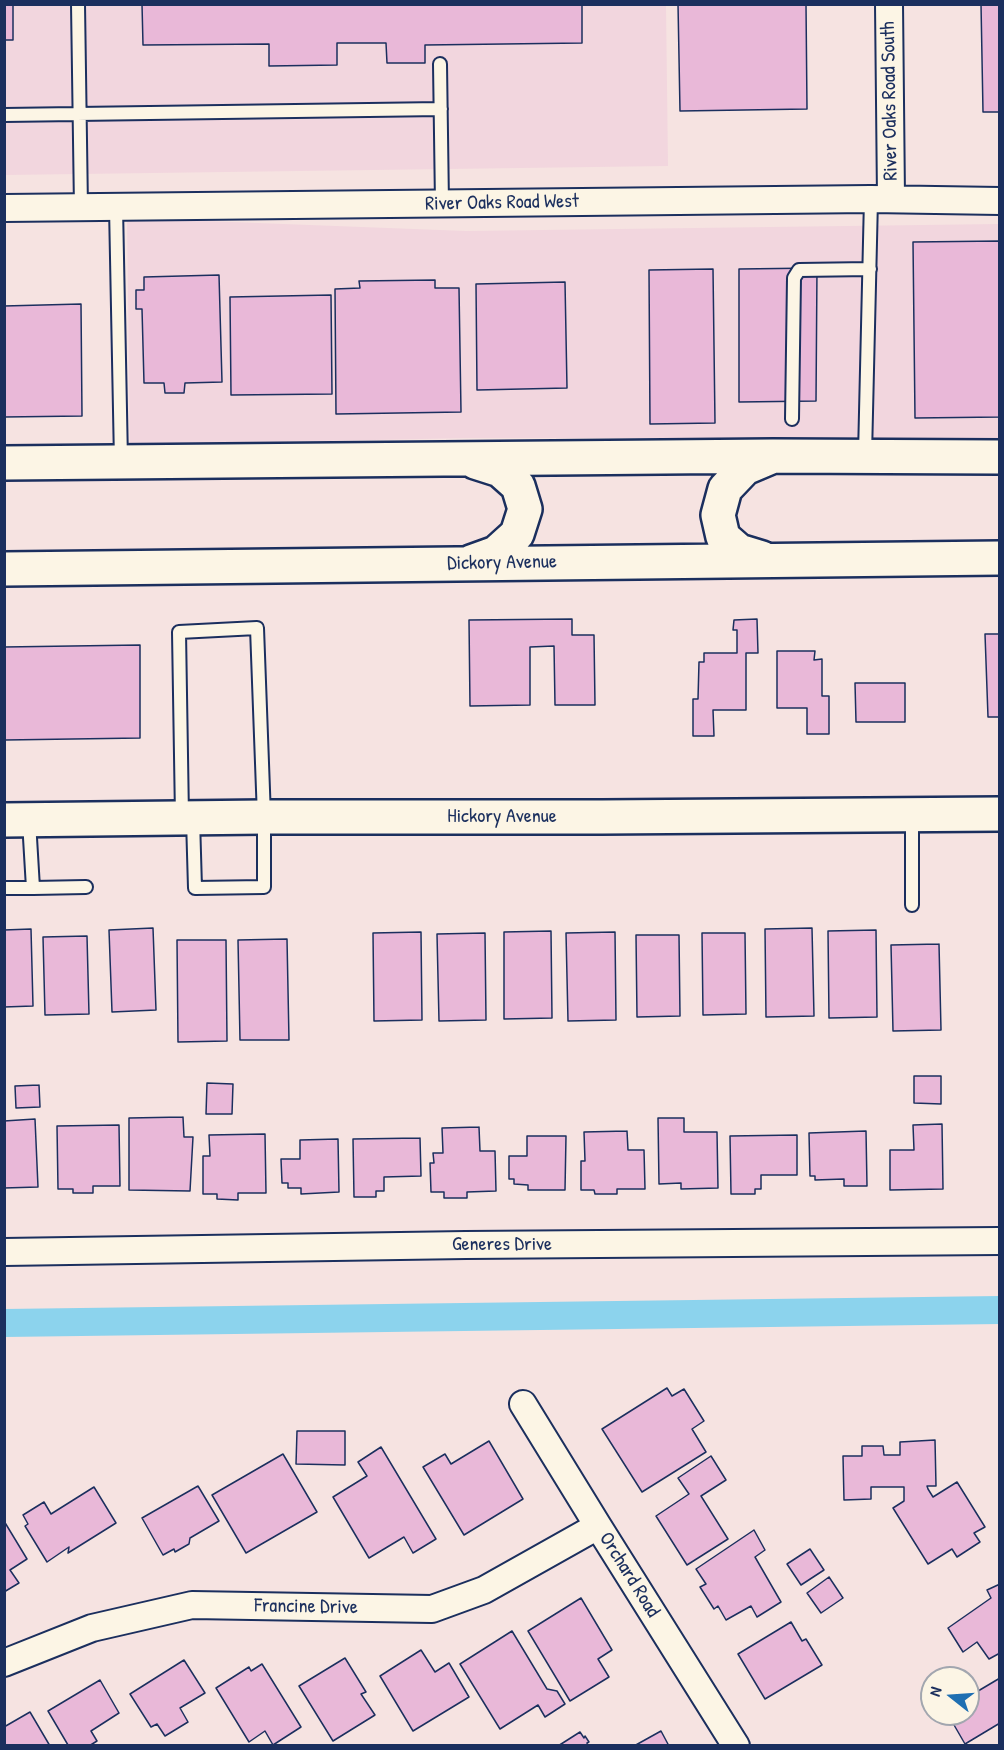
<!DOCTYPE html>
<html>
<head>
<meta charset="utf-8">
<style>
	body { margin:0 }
	#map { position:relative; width:1004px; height:1750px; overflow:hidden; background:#f6e3e1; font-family:"Patrick Hand",sans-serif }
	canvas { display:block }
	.frame { position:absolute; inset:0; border:6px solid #1b2f5e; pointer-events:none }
	.north { position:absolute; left:920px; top:1666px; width:60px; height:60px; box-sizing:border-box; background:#fcf5e5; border:2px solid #a2a6af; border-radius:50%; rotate:287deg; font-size:16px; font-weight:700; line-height:24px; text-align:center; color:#1b2f5e }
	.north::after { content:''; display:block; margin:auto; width:21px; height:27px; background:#1f6fb2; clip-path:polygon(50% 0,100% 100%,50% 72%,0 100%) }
</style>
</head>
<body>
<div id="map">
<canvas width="1004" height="1750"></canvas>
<div class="frame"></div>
<div class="north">N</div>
</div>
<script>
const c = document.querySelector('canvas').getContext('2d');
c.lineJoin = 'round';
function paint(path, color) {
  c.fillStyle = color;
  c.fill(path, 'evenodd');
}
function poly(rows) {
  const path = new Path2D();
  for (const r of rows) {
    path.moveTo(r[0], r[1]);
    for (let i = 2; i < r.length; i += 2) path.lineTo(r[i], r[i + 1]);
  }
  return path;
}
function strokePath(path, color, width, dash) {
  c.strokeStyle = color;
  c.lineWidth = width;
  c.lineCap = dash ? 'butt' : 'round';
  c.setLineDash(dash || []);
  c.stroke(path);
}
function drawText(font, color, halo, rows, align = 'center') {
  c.font = font + ' "Patrick Hand",sans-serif';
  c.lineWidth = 4.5;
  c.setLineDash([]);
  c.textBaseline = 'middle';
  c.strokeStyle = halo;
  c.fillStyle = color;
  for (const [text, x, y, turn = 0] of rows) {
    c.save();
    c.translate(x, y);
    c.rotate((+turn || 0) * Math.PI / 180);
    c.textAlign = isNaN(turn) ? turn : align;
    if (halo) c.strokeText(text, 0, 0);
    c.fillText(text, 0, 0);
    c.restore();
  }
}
const built = poly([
	[4,5,666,5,668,166,5,175],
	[127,218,466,231,999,224,999,438,469,438,130,445]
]);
const canal = poly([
	[4,1323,1000,1310]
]);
const building = poly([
	[4,4,13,4,13,40,4,40,4,4],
	[142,4,582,4,582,43,425,45,425,63,387,63,386,43,337,43,337,65,269,66,269,44,143,45,142,4],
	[678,4,806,4,807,109,680,111,678,4],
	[981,4,1000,4,1000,112,983,112,981,4],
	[1000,241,1000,417,915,418,913,242,1000,241],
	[817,268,816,401,739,402,739,269,817,268],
	[713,269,715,423,650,424,649,270,713,269],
	[219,275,222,382,185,383,184,393,165,393,164,383,144,383,142,309,136,309,136,290,144,290,144,277,219,275],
	[435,280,435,288,459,288,461,412,336,414,335,289,360,288,359,281,435,280],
	[565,282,567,388,477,390,476,284,565,282],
	[331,295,332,394,231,395,230,297,331,295],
	[81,304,82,416,4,417,4,306,81,304],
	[572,619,572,635,594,635,595,705,555,705,554,646,530,647,530,705,470,706,469,620,572,619],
	[757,619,758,653,746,653,746,710,713,710,714,736,693,736,693,699,698,699,699,662,704,662,704,653,737,653,737,630,733,630,734,620,757,619],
	[985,634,1000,634,1000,717,988,717,985,634],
	[140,645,140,738,5,740,4,647,140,645],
	[777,651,815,651,814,660,822,659,822,696,829,696,829,734,807,734,807,708,777,708,777,651],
	[855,683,905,683,905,722,856,722,855,683],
	[153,928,156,1010,112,1012,109,930,153,928],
	[812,928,814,1016,766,1017,765,929,812,928],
	[31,929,33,1006,4,1007,4,930,31,929],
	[876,930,877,1017,829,1018,828,931,876,930],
	[551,931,552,1018,504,1019,504,932,551,931],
	[421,932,422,1020,374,1021,373,933,421,932],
	[615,932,616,1020,568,1021,566,933,615,932],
	[485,933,486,1020,439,1021,437,934,485,933],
	[702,933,745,933,746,1014,703,1015,702,933],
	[636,935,679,935,680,1016,637,1017,636,935],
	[87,936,89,1014,45,1015,43,937,87,936],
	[287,939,289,1040,240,1040,238,940,287,939],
	[177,940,226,940,227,1041,178,1042,177,940],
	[939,944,941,1030,893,1031,891,945,939,944],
	[914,1076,941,1076,941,1104,914,1103,914,1076],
	[207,1083,233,1084,232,1114,206,1114,207,1083],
	[39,1085,40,1107,16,1108,15,1086,39,1085],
	[183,1117,184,1137,193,1137,190,1191,129,1190,129,1118,183,1117],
	[658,1118,684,1118,684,1132,717,1132,718,1188,681,1189,681,1183,659,1184,658,1118],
	[35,1119,38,1187,4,1188,4,1121,35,1119],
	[942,1124,943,1189,890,1190,890,1150,914,1150,913,1125,942,1124],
	[119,1125,120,1186,93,1186,93,1193,73,1193,73,1189,58,1189,57,1126,119,1125],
	[479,1127,480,1151,495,1151,496,1191,467,1192,467,1198,444,1198,444,1192,431,1192,430,1163,434,1163,433,1153,443,1153,442,1128,479,1127],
	[627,1131,628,1150,644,1150,645,1189,617,1189,617,1194,595,1194,594,1190,581,1190,581,1161,585,1161,584,1132,627,1131],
	[866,1131,867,1186,844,1186,844,1179,815,1180,815,1176,810,1176,809,1133,866,1131],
	[265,1134,266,1193,238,1193,238,1200,217,1199,217,1194,203,1194,203,1156,210,1156,209,1135,265,1134],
	[797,1135,797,1175,761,1175,761,1189,755,1189,755,1194,731,1194,730,1136,797,1135],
	[527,1136,566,1136,565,1190,528,1190,528,1185,514,1184,514,1179,509,1179,509,1156,527,1156,527,1136],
	[420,1138,421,1176,384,1177,384,1191,376,1191,376,1197,354,1197,353,1139,420,1138],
	[338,1139,339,1192,301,1194,301,1188,288,1188,288,1183,282,1183,281,1159,300,1159,300,1140,338,1139],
	[667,1388,672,1396,684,1389,704,1421,692,1429,706,1452,642,1492,602,1429,667,1388],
	[297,1431,345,1431,345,1465,296,1464,297,1431],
	[935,1440,936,1486,927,1486,928,1489,933,1497,957,1482,985,1527,974,1533,980,1542,957,1557,952,1549,928,1564,893,1508,904,1501,904,1487,871,1487,871,1499,844,1500,843,1456,862,1456,862,1446,883,1446,884,1455,900,1455,900,1442,935,1440],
	[489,1441,523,1499,464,1535,423,1467,445,1454,451,1464,489,1441],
	[381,1447,436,1539,413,1553,404,1537,369,1558,333,1497,367,1476,358,1462,381,1447],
	[283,1454,317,1512,246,1553,212,1495,283,1454],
	[711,1456,726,1480,701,1496,728,1539,687,1565,656,1516,689,1494,678,1478,711,1456],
	[198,1486,219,1521,190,1538,189,1544,175,1552,174,1549,163,1555,142,1518,198,1486],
	[94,1487,116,1523,68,1553,69,1547,47,1562,25,1526,28,1524,23,1515,44,1502,51,1514,94,1487],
	[4,1521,27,1559,10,1570,19,1583,4,1592,4,1521],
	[754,1530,765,1550,755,1557,781,1602,757,1617,751,1606,726,1620,718,1606,714,1609,700,1587,706,1584,696,1569,754,1530],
	[810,1549,824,1570,801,1585,787,1564,810,1549],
	[829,1577,843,1598,821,1613,807,1593,829,1577],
	[1000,1584,1000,1653,989,1659,977,1642,963,1652,948,1628,991,1598,987,1590,1000,1584],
	[581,1598,612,1650,598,1659,609,1677,570,1701,528,1631,581,1598],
	[791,1622,802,1641,806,1639,822,1665,765,1699,738,1654,791,1622],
	[512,1631,547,1689,557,1691,565,1704,545,1717,538,1705,500,1729,460,1664,512,1631],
	[421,1650,435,1672,449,1663,469,1697,413,1731,380,1676,421,1650],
	[345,1658,366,1692,361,1694,375,1715,333,1741,299,1686,345,1658],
	[184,1660,205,1693,180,1708,188,1722,165,1736,157,1724,151,1727,130,1694,184,1660],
	[262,1664,301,1727,273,1745,265,1731,249,1742,216,1688,249,1667,251,1671,262,1664],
	[1000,1678,1000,1723,965,1744,950,1718,957,1714,968,1714,968,1697,1000,1678],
	[100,1680,119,1713,91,1731,97,1741,89,1746,68,1745,48,1711,100,1680],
	[30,1712,50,1746,4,1746,4,1727,30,1712],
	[661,1731,669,1746,634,1746,661,1731],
	[580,1732,584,1738,585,1736,589,1742,587,1743,588,1746,558,1746,580,1732]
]);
const lane = poly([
	[78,4,81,208],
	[440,64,442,204],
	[4,115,441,109],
	[116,207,121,461],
	[792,419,794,278,799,270,870,269],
	[865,455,871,199],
	[182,817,179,632,257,628,264,817,264,887,195,888,193,819],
	[4,888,33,888,29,821],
	[33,888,86,887],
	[912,905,912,816]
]);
const street = poly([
	[889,4,891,198],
	[4,208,871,199,1000,201],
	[4,1252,466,1245,1000,1241],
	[523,1404,598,1526,736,1746],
	[4,1663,92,1628,192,1605,432,1609,484,1590,598,1526]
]);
const secondary = poly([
	[4,463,773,456,1000,457],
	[762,558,739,551,723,537,718,515,725,489,745,468,771,457],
	[471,562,496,553,517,534,525,509,518,486,500,470,475,462],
	[4,569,1000,558],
	[4,820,264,817,602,817,1000,814]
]);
const streetNames = [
	["River Oaks Road South",890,101,-91],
	["River Oaks Road West",502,203,-1],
	["Dickory Avenue",502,563,-1],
	["Hickory Avenue",502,817],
	["Generes Drive",502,1245],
	["Orchard Road",629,1575,58],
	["Francine Drive",306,1607,1]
];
paint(built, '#f2d6de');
strokePath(canal, '#8cd3ed', 28);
paint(building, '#e9b8d8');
strokePath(building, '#1b2f5e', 1.5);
strokePath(lane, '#1b2f5e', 16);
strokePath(street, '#1b2f5e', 30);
strokePath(secondary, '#1b2f5e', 38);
strokePath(lane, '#fcf5e5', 12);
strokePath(street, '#fcf5e5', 26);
strokePath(secondary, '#fcf5e5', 33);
drawText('20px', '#1b2f5e', '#fcf5e5', streetNames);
</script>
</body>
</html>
